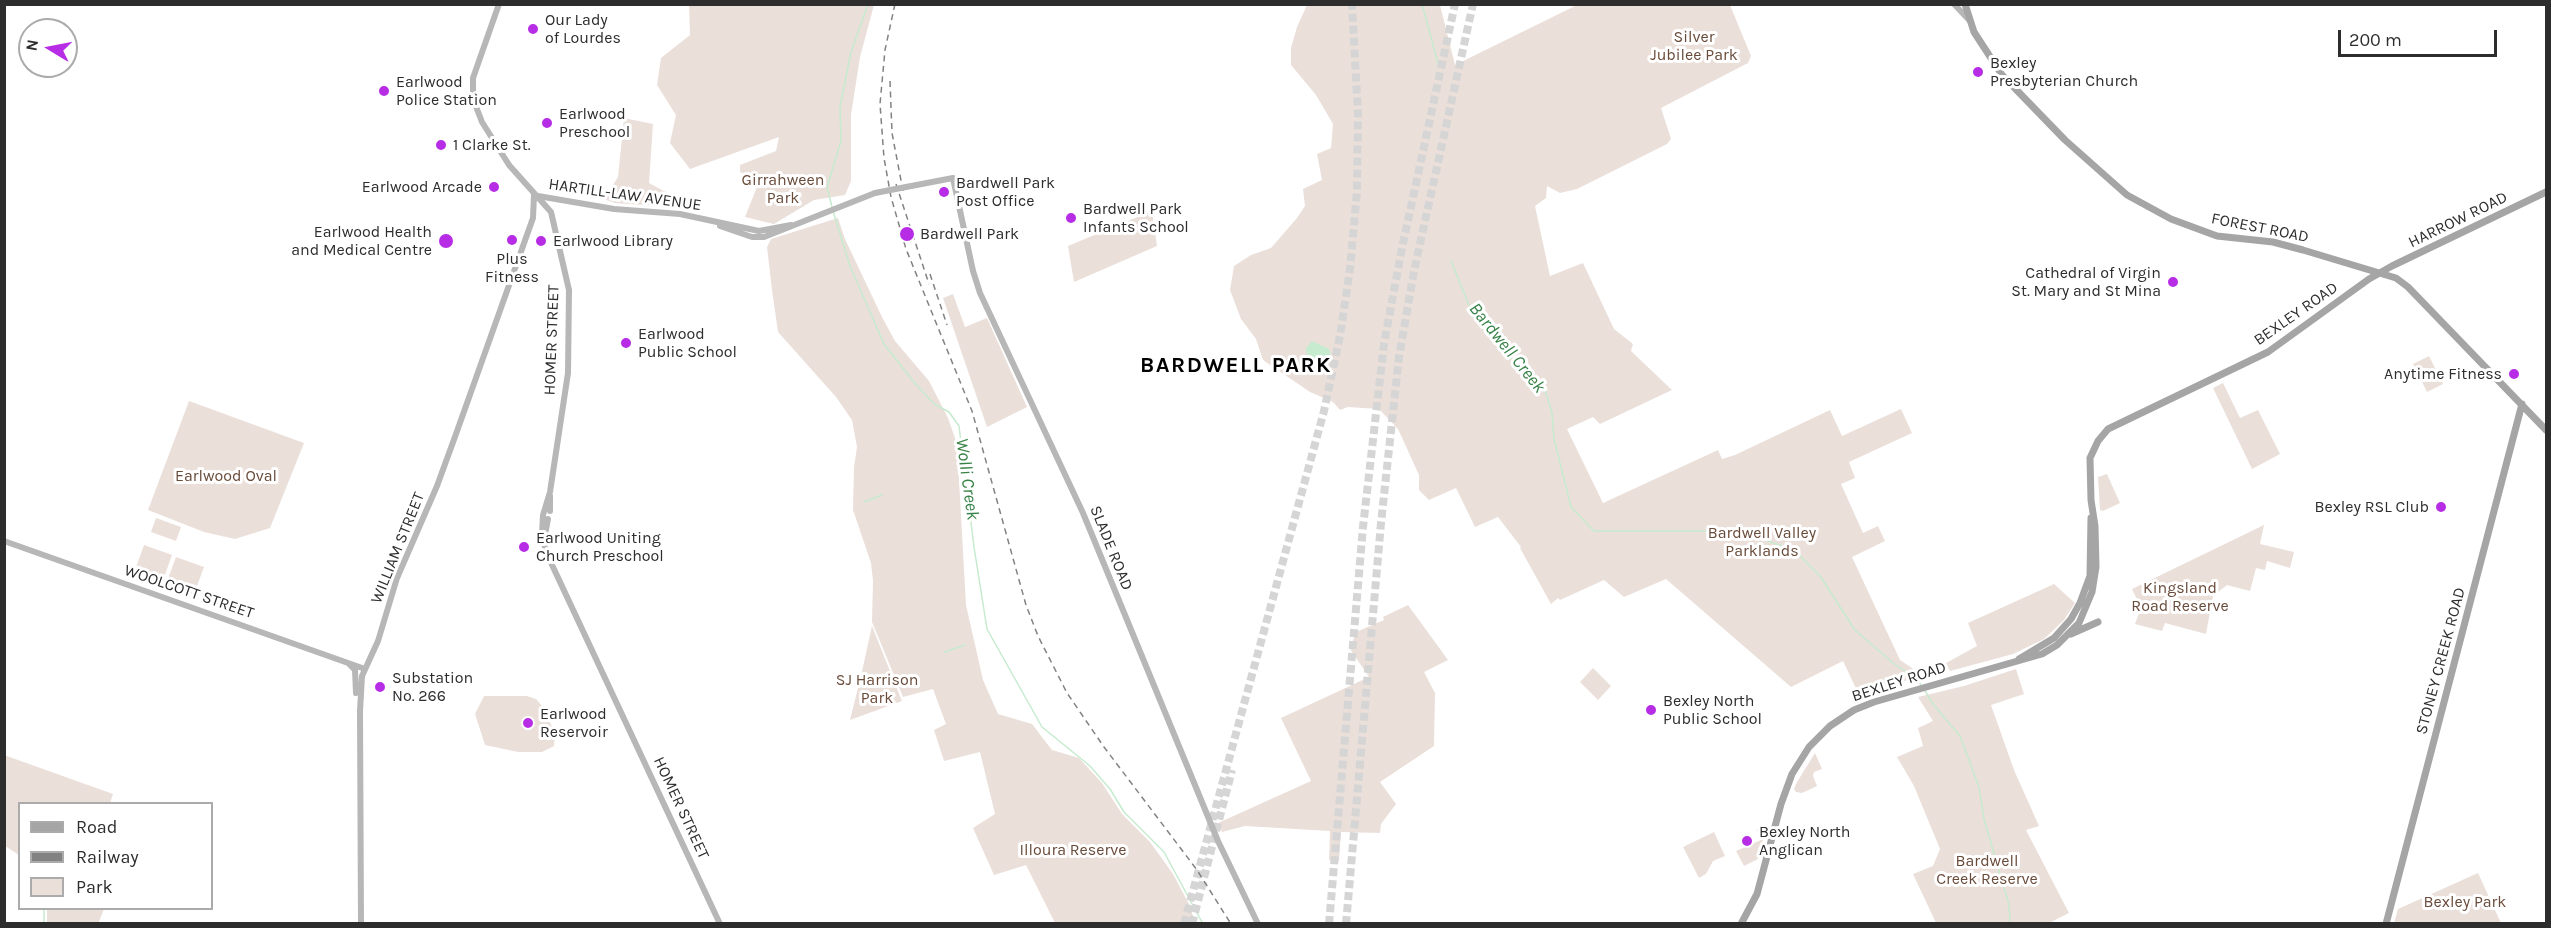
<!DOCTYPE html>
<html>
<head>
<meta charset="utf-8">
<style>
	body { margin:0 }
	#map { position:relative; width:2551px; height:928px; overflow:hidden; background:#fff; font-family:Karla,sans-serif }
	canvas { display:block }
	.frame { position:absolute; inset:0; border:6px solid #2d2d2d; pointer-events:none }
	.legend { position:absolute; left:18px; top:802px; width:195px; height:108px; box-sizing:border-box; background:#fff; border:2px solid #ababab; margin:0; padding:8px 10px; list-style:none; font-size:18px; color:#2d2d2d }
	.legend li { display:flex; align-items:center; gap:12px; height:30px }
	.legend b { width:30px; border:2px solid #ababab }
	.north { position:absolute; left:18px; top:18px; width:60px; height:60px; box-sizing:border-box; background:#fff; border:2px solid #ababab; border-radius:50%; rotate:280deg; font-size:16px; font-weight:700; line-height:24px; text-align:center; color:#2d2d2d }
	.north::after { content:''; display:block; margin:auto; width:21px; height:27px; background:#b72de6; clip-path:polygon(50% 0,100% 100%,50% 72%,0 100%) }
	.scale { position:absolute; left:2338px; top:30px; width:159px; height:27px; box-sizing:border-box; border:3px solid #2d2d2d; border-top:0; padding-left:8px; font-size:18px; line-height:21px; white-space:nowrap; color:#2d2d2d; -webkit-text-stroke:4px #fff; paint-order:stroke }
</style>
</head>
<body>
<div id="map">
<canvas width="2551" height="928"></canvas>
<div class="frame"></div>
<ul class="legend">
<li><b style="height:8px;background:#a5a5a5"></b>Road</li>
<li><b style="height:8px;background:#828282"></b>Railway</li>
<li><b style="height:16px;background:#ebdfda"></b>Park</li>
</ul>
<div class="north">N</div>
<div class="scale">200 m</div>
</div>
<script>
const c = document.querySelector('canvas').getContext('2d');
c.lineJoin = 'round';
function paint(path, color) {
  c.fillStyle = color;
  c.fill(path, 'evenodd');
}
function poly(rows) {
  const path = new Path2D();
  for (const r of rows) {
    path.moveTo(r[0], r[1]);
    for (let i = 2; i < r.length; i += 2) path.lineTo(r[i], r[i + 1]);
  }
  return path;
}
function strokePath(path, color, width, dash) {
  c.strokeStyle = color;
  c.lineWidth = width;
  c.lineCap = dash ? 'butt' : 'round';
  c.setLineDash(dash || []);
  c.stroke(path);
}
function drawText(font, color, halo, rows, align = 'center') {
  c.font = font + ' Karla,sans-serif';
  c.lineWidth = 6;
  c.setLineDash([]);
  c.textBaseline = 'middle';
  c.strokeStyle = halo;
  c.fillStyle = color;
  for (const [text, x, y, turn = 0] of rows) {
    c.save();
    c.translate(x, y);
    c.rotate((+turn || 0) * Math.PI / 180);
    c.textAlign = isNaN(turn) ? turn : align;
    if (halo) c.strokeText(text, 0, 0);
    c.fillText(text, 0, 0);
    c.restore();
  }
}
const green = poly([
	[689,4,874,5,860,57,851,115,851,181,845,195,814,200,774,224,745,217,759,182,740,172,740,165,776,151,779,137,690,169,670,143,676,115,657,85,661,58,690,35],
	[1307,5,1440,5,1455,65,1577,5,1730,5,1751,56,1748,63,1661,108,1671,139,1667,144,1577,189,1560,193,1547,186,1546,198,1535,206,1550,276,1583,263,1614,329,1633,344,1631,351,1672,390,1600,424,1593,417,1567,429,1603,503,1718,450,1722,459,1735,455,1830,410,1842,436,1901,409,1912,433,1849,462,1855,478,1841,484,1863,533,1878,526,1885,541,1852,557,1900,660,1918,672,1917,676,1861,699,1843,661,1791,687,1666,579,1624,597,1604,580,1560,600,1558,598,1551,604,1520,548,1521,547,1498,517,1475,527,1456,488,1429,500,1419,490,1419,475,1398,429,1379,409,1348,407,1340,410,1333,402,1310,392,1263,360,1256,339,1241,319,1230,290,1234,266,1251,255,1271,248,1297,218,1305,206,1303,189,1322,180,1317,154,1331,148,1333,124,1316,95,1291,65,1291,48,1297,27],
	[624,118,653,124,649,183,671,195,673,207,615,203,604,199,618,177],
	[1152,211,1157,246,1074,282,1068,246],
	[838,218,845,239,882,317,895,341,929,381,948,418,957,444,966,605,983,680,998,714,1032,724,1052,750,1079,758,1102,783,1122,814,1150,842,1173,874,1190,906,1195,923,1055,923,1026,865,994,875,973,828,995,814,980,752,944,761,934,730,946,724,933,689,903,697,872,622,873,581,871,563,853,510,854,467,857,447,852,420,836,397,778,332,772,290,767,247,771,239],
	[953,294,965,327,987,318,1027,407,987,427,943,298],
	[2429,356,2443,384,2427,392,2413,364],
	[2223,383,2240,418,2258,410,2280,454,2252,469,2213,388],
	[189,401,304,443,270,528,235,539,204,532,148,510],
	[2107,474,2120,503,2103,511,2100,510,2098,477],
	[156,518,181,527,176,541,151,532],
	[2264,525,2260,544,2294,552,2290,568,2267,561,2265,570,2256,568,2250,591,2227,585,2213,596,2206,634,2165,623,2162,631,2135,624,2141,608,2132,589],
	[144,545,172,555,162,583,134,573],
	[176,557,204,567,194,594,166,584],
	[2054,584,2075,603,2064,620,2044,639,2013,654,1950,671,1946,663,1977,646,1968,623],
	[1408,605,1448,660,1424,672,1435,693,1434,746,1380,782,1396,804,1381,824,1380,833,1341,832,1339,861,1329,860,1330,831,1245,826,1222,832,1218,823,1311,781,1281,718,1369,677,1350,649,1356,632,1384,620,1383,617],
	[872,626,902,701,850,720,861,676],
	[1593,668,1611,686,1598,700,1580,682],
	[2016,669,2024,694,1991,705,2014,770,2039,826,2026,830,2069,913,2049,923,1936,923,1913,874,1933,866,1940,849,1914,786,1897,757,1923,746,1918,728,1933,721,1918,697,1964,686],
	[484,696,527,696,536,699,542,706,555,733,554,746,542,752,518,752,485,745,475,714],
	[1815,753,1822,769,1814,772,1813,776,1817,786,1802,793,1796,792,1794,789,1797,782],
	[4,755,113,794,110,803,20,804,19,855,5,846],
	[1767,824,1758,859,1744,866,1736,851,1761,840,1760,832,1756,830],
	[1714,832,1725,856,1713,861,1706,874,1699,878,1683,847],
	[2478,873,2501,923,2394,923,2398,909],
	[47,909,47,908,104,909,98,924,47,923]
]);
const water = poly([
	[1312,341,1329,349,1331,356,1328,363,1317,365,1307,359,1306,348]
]);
const stream = poly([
	[1422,4,1439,67],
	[832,207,827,187,841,141,840,107,851,52,868,4],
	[833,211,850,266,884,344,913,381,934,404,949,412,959,426,974,547,987,629,1042,727,1090,766,1110,789,1124,812,1164,852,1203,924],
	[1451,261,1471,310,1488,334,1518,366,1546,393,1552,413,1554,439,1571,507,1594,531,1741,531,1795,551,1820,576,1855,630,1893,663,1917,679,1921,685],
	[864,502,882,495],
	[945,652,965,645],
	[1924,689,1933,704,1960,736,1979,787,1984,819,2009,905,2010,924],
	[44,908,44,924]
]);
const highwayTunnel = poly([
	[1184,924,1324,411,1340,336,1350,269,1357,191,1358,115,1352,4],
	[1192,924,1232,770],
	[1329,924,1363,527,1384,344,1402,248,1455,4],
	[1346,924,1381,523,1399,357,1414,271,1473,4]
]);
const secondary = poly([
	[499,4,473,78,473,99,482,122,509,165,551,212,569,290,568,373,550,492,543,515,542,534,546,552,720,924],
	[1954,4,1970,21],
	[906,187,953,178,973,271,980,293,1083,513,1218,841,1258,924],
	[538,196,614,209,680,214,759,231,791,225],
	[720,226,752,237,764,237,875,193],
	[550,511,550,496],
	[544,540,548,519],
	[4,541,365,669],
	[349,664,355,670,356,693],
	[361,924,360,711,362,676,378,641,397,578,437,486,456,434,533,218,534,195]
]);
const primary = poly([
	[1965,4,1974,32,2002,75,2065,140,2127,195,2171,219,2217,236,2273,242,2303,250,2396,278,2408,287,2546,430],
	[2071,634,2098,622],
	[2019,659,2054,638,2071,619,2080,603,2090,576,2091,518],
	[1741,924,1757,894,1781,804,1792,774,1809,747,1830,726,1854,710,1874,702,2042,654,2057,645,2079,623,2092,592,2096,567,2095,526,2091,500,2090,458,2098,441,2108,429,2268,352,2369,279,2392,266,2546,192],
	[2386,924,2522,404]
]);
const rail = poly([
	[895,4,885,50,880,104,884,158,891,197,906,249,972,411,1026,605,1038,636,1067,693,1104,747,1197,870,1231,924],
	[890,81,892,133,903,191],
	[896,184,929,284],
	[930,274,947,325]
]);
const secondaryBridge = poly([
	[875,193,906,187]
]);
const markers = [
	[533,29,6,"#b72de6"],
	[1978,72,6,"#b72de6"],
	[384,91,6,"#b72de6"],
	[547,123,6,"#b72de6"],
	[441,145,6,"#b72de6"],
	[494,187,6,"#b72de6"],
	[944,192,6,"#b72de6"],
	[1071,218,6,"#b72de6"],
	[907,234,8,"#b72de6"],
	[512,240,6,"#b72de6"],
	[446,241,8,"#b72de6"],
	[541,241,6,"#b72de6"],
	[2173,282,6,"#b72de6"],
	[626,343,6,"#b72de6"],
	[2514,374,6,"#b72de6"],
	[2441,507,6,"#b72de6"],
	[524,547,6,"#b72de6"],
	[380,687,6,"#b72de6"],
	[1651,710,6,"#b72de6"],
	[528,723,6,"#b72de6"],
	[1747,841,6,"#b72de6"]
];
const poiNames = [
	["Our Lady",545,20],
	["of Lourdes",545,38],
	["Bexley",1990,63],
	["Presbyterian Church",1990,81],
	["Earlwood",396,82],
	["Police Station",396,100],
	["Earlwood",559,114],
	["Preschool",559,132],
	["1 Clarke St.",453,145],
	["Bardwell Park",956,183],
	["Post Office",956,201],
	["Earlwood Arcade",482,187,"right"],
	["Bardwell Park",1083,209],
	["Infants School",1083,227],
	["Earlwood Health",432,232,"right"],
	["and Medical Centre",432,250,"right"],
	["Bardwell Park",920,234],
	["Earlwood Library",553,241],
	["Plus",512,259,"center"],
	["Fitness",512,277,"center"],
	["Cathedral of Virgin",2161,273,"right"],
	["St. Mary and St Mina",2161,291,"right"],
	["Earlwood",638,334],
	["Public School",638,352],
	["Anytime Fitness",2502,374,"right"],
	["Bexley RSL Club",2429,507,"right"],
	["Earlwood Uniting",536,538],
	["Church Preschool",536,556],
	["Substation",392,678],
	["No. 266",392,696],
	["Bexley North",1663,701],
	["Public School",1663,719],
	["Earlwood",540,714],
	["Reservoir",540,732],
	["Bexley North",1759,832],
	["Anglican",1759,850]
];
const parkNames = [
	["Silver",1694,37],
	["Jubilee Park",1694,55],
	["Girrahween",783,180],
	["Park",783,198],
	["Earlwood Oval",226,476],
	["Bardwell Valley",1762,533],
	["Parklands",1762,551],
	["Kingsland",2180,588],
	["Road Reserve",2180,606],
	["SJ Harrison",877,680],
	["Park",877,698],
	["Illoura Reserve",1073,850],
	["Bardwell",1987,861],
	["Creek Reserve",1987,879],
	["Bexley Park",2465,902]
];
const streetNames = [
	["HARTILL-LAW AVENUE",625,195,8],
	["HARROW ROAD",2458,220,-26],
	["FOREST ROAD",2260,228,11],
	["BEXLEY ROAD",2296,314,-35],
	["HOMER STREET",552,340,-88],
	["WILLIAM STREET",398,548,-68],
	["SLADE ROAD",1111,548,68],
	["WOOLCOTT STREET",189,592,19],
	["STONEY CREEK ROAD",2441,661,-75],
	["BEXLEY ROAD",1899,682,-18],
	["HOMER STREET",681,808,65]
];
const waterNames = [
	["Bardwell Creek",1507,348,51],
	["Wolli Creek",967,479,82]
];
const districtNames = [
	["BARDWELL PARK",1236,366]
];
paint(green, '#ebdfda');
paint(water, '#c6ebce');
strokePath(stream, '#c6ebce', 1.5);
strokePath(highwayTunnel, '#d5d5d5', 8, [8, 4]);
strokePath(secondary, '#b7b7b7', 6);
strokePath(primary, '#a5a5a5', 7);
strokePath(rail, '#828282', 1.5, [6, 4.5]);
strokePath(secondaryBridge, '#b7b7b7', 6);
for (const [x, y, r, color] of markers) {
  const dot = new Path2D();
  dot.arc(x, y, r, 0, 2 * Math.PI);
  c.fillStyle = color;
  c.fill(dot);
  strokePath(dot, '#fff', 2);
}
drawText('16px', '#2d2d2d', '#fff', poiNames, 'left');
drawText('16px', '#694b3a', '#fff', parkNames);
drawText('16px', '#2d2d2d', '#fff', streetNames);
drawText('italic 18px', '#378246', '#fff', waterNames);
c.letterSpacing = '1.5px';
drawText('bold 22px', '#000', '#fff', districtNames);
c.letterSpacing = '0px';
</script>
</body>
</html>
